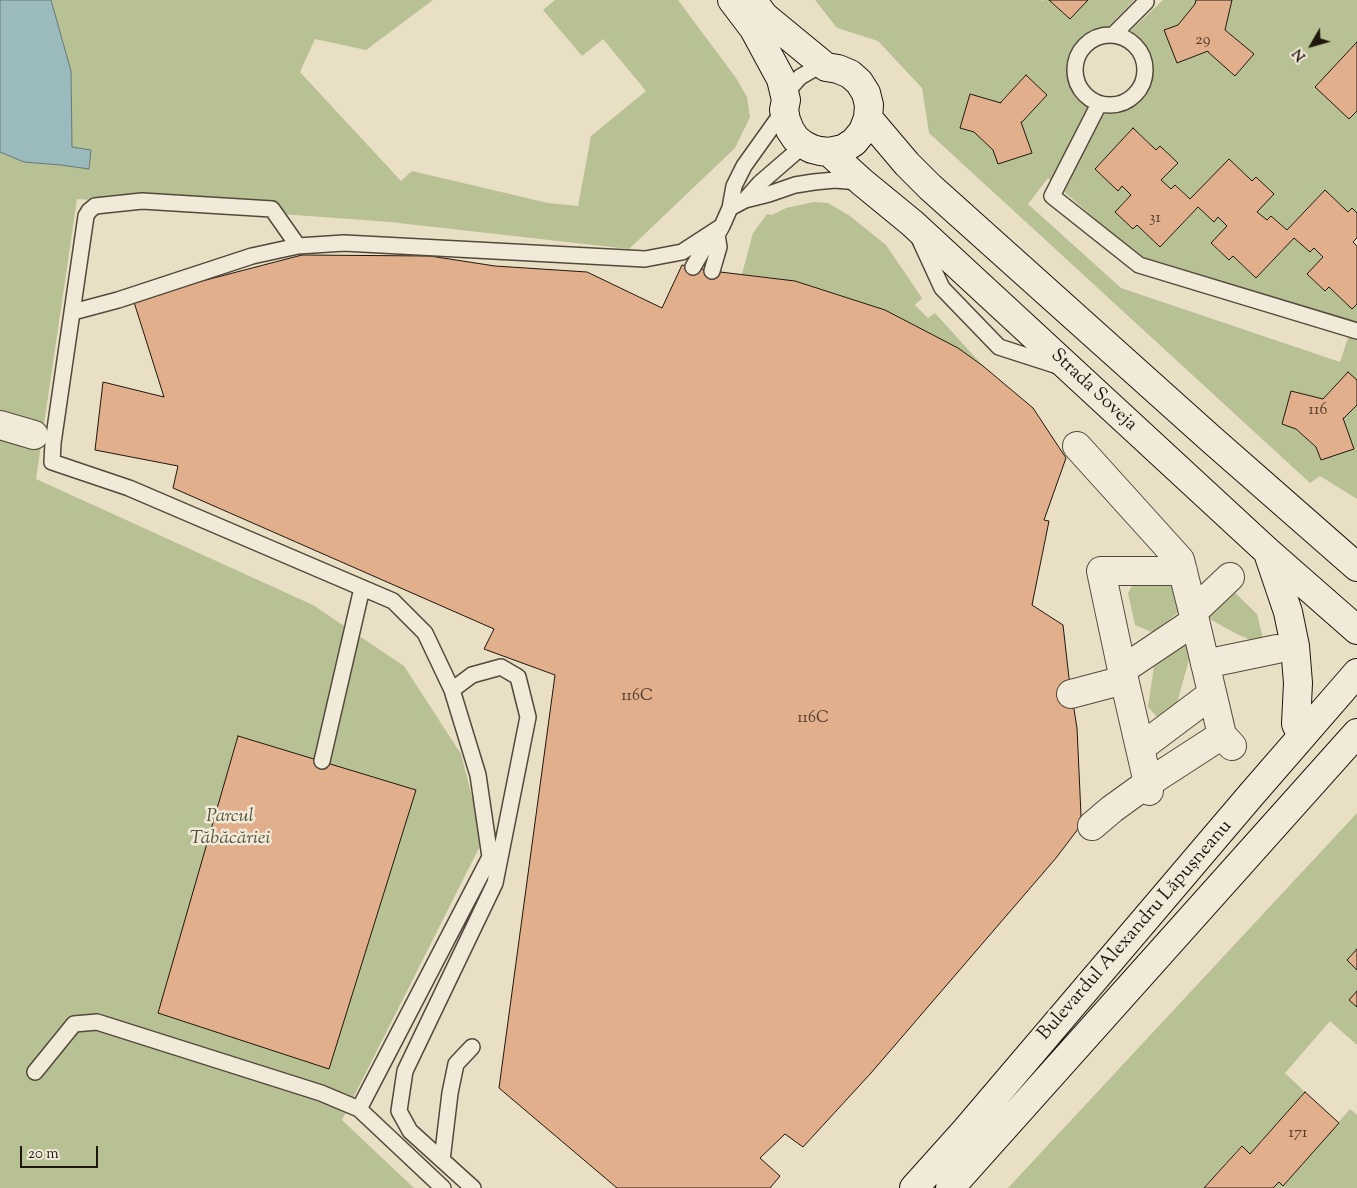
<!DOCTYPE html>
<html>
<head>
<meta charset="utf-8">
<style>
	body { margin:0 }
	#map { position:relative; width:1357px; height:1188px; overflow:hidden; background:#e9dfc4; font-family:"Sorts Mill Goudy",serif }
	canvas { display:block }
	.north { position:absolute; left:1287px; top:20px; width:50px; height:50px; -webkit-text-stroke:4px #f1ead9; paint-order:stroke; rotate:232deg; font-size:14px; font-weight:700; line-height:20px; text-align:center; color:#1f170d }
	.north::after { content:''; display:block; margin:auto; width:18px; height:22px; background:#1f170d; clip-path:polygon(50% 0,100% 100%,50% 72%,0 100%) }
	.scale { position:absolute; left:20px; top:1146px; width:78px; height:22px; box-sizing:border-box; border:2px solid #1f170d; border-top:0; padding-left:6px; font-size:15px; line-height:18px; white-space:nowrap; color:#1f170d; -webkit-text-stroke:4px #f1ead9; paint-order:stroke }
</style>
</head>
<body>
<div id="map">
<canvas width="1357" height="1188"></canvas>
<div class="north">N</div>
<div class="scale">20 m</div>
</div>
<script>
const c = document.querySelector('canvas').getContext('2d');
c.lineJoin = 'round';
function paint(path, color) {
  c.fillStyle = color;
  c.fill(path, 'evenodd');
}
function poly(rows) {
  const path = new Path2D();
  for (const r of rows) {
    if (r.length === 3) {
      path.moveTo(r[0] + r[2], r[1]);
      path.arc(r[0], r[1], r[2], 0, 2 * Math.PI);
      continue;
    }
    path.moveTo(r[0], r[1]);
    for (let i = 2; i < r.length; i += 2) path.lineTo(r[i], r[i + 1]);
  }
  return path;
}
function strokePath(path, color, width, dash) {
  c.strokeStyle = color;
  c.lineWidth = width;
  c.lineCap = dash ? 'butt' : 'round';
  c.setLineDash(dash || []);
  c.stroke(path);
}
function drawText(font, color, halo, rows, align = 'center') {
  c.font = font + ' "Sorts Mill Goudy",serif';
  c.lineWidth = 5;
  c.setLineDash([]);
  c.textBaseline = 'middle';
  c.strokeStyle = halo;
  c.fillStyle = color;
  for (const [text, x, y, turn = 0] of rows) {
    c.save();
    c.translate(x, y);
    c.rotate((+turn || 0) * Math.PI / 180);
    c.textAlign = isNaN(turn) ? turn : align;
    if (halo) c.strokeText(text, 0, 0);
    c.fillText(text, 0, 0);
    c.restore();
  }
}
const green = poly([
	[0,0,433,0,366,50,315,39,300,72,401,181,412,171,548,203,578,206,591,136,646,91,603,39,582,56,543,10,555,0,678,0,736,78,747,97,750,117,735,148,629,249,390,222,77,199,36,479,313,605,404,666,461,754,483,840,342,1120,414,1188,0,1188],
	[815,0,1041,0,1043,1,1044,0,1049,0,1070,19,1088,0,1134,0,1106,29,1083,41,1070,67,1084,102,1116,108,1144,91,1147,58,1128,33,1163,0,1196,0,1195,4,1178,25,1164,30,1177,62,1208,51,1208,52,1235,75,1254,54,1225,30,1232,0,1357,0,1357,42,1349,119,1357,111,1357,213,1352,208,1348,212,1325,190,1287,230,1271,216,1267,220,1257,212,1252,181,1190,199,1176,185,1171,189,1161,180,1177,163,1160,146,1156,150,1133,128,1095,169,1118,190,1122,186,1131,195,1115,212,1133,229,1137,225,1160,247,1198,207,1214,221,1218,217,1227,226,1211,244,1229,260,1233,256,1256,278,1294,238,1310,252,1314,248,1323,257,1307,274,1325,291,1329,287,1352,309,1357,304,1357,380,1348,372,1323,399,1292,391,1282,424,1296,429,1316,447,1321,460,1354,449,1343,418,1344,418,1357,405,1357,499,1320,476,1310,483,929,133,922,88,878,41,837,28],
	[1026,75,1047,95,1023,121,1021,122,1032,152,993,150,974,132,960,128,970,94,1001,103,1001,101],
	[1048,178,1138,256,1353,323,1340,362,1121,288,1028,204],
	[814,202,828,203,850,216,886,245,922,298,915,305,928,318,935,313,983,366,958,348,885,310,795,281,742,274,753,233,767,214,772,215,786,208],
	[1137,577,1179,578,1182,609,1154,633,1135,625,1128,593],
	[1228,586,1257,614,1265,647,1233,632,1206,617],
	[1185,643,1192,649,1177,703,1158,718,1148,707,1154,666],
	[1357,813,1357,949,1347,960,1357,970,1357,991,1349,1000,1357,1007,1357,1045,1330,1021,1285,1073,1305,1092,1250,1154,1241,1146,1204,1188,1008,1188],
	[1350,1109,1357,1115,1357,1188,1273,1188,1279,1182,1284,1185]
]);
const water = poly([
	[0,0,51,0,71,71,72,147,91,150,89,169,61,165,24,162,0,152,0,0]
]);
const building = poly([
	[1049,0,1088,0,1070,19,1049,0],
	[1196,0,1232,0,1225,30,1254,54,1235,76,1208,52,1208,51,1177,63,1164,30,1178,25,1195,4,1196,0],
	[1357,42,1357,111,1349,119,1315,87,1357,42],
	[1026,75,1047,95,1022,122,1021,122,1032,153,998,164,993,150,974,132,960,128,970,94,1001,103,1001,102,1026,75],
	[1133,128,1156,150,1160,146,1178,163,1161,180,1171,189,1175,185,1190,199,1229,159,1252,181,1256,177,1274,194,1257,212,1267,220,1271,216,1287,230,1325,190,1348,212,1352,208,1357,213,1357,238,1353,242,1357,246,1357,304,1352,309,1329,287,1325,291,1307,274,1323,257,1314,248,1310,252,1294,238,1256,278,1233,256,1229,260,1211,243,1227,226,1218,217,1214,222,1198,207,1160,247,1137,225,1133,229,1115,212,1131,195,1122,186,1118,191,1095,169,1133,128],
	[302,255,430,256,495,266,587,272,662,308,682,265,712,271,795,281,885,310,958,348,983,366,1033,408,1066,458,1044,520,1049,521,1032,605,1063,625,1069,678,1077,728,1081,815,1078,829,1056,858,871,1073,803,1147,785,1134,760,1158,780,1176,770,1188,617,1188,499,1088,555,675,484,649,494,629,173,488,178,466,95,450,103,382,164,397,133,299,302,255],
	[1348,372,1357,380,1357,405,1344,418,1343,418,1354,449,1321,460,1316,447,1296,429,1282,424,1291,391,1323,399,1348,372],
	[238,736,416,790,329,1069,158,1013,238,736],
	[1357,949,1357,970,1347,960,1357,949],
	[1357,991,1357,1007,1349,1000,1357,991],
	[1305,1092,1339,1123,1283,1186,1279,1182,1273,1188,1204,1188,1242,1146,1250,1154,1305,1092]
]);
const lane = poly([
	[1114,34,1146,2],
	[1110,70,35],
	[786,98,791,87,800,77,812,70,826,67],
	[1099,104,1052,196,1139,265,1357,331],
	[745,200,760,183,804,145],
	[730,208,745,200,769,194,795,185,814,182,835,180,859,182],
	[919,238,942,288,999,347,1058,366],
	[298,246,272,209,142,201,95,206,89,211,86,216,53,443,52,462,129,488,393,601,425,633,452,690,478,775,490,857,359,1109],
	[693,267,707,243,717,235,722,226,730,208,734,186,744,166,784,110],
	[712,271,719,247,717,235],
	[73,312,118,300,252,256,298,246,344,243,645,259,682,252,722,226],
	[452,690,472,675,501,667,518,677,528,717,495,883,405,1071,399,1111,410,1131,473,1188],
	[322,761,362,588],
	[35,1072,74,1024,97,1022,321,1093,359,1109,443,1188],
	[442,1160,450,1093,456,1064,472,1047]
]);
const street = poly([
	[0,425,34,435],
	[1077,446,1180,560,1193,612,1222,735,1232,746],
	[1193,612,1230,577],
	[1205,664,1277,649],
	[1122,670,1101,571,1183,571],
	[1071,694,1124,680],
	[1140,748,1212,694],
	[1149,791,1148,783,1222,735],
	[1092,826,1112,809,1148,783,1122,670,1195,621]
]);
const secondary = poly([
	[732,0,754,29,781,79,786,100,784,110,786,120,790,130,796,139,804,145,812,149,820,151,829,152,843,149,854,142,863,131,868,118,869,105,866,93,859,82,850,74,838,69,826,67,764,16,752,0],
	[868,118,907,164,930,187,1211,439,1357,567],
	[829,152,862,182,912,223,1267,551,1357,630],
	[1268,553,1288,612,1295,646,1298,683,1296,724,1302,736],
	[914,1188,966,1130,1251,795,1357,673],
	[950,1188,1357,733]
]);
const numberNames = [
	["29",1203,41],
	["31",1155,219],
	["116",1318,411],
	["116C",637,697],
	["116C",813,719],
	["171",1298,1134]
];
const streetNames = [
	["Strada Soveja",1093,391,43],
	["Bulevardul Alexandru Lăpușneanu",1136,931,-49]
];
const parkNames = [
	["Parcul",230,818],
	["Tăbăcăriei",230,840]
];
paint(green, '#b8c194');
paint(water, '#9ababd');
strokePath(water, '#697977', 1);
paint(building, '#e1af8c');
strokePath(building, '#1f170d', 1);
strokePath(lane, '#52493b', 18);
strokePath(street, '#52493b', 30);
strokePath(secondary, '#1f170d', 30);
strokePath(lane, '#f1ead9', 15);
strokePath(street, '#f1ead9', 28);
strokePath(secondary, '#f1ead9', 28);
drawText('16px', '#503d2d', null, numberNames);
drawText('19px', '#1f170d', '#f1ead9', streetNames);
drawText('italic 19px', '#55523c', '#f1ead9', parkNames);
</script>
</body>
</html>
